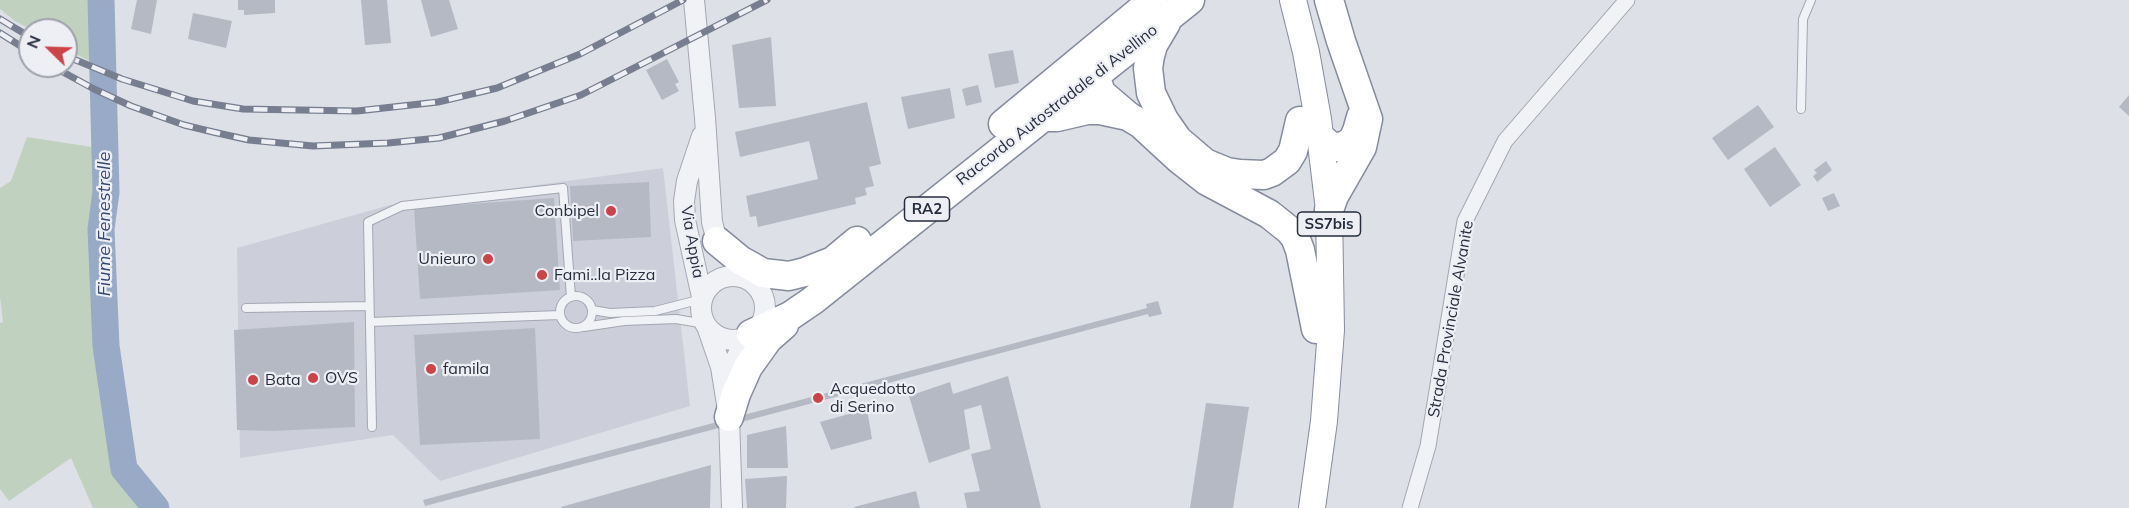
<!DOCTYPE html>
<html>
<head>
<meta charset="utf-8">
<style>
	body { margin:0 }
	#map { position:relative; width:2129px; height:508px; overflow:hidden; background:#dee0e7; font-family:Mulish,sans-serif }
	canvas { display:block }
	.north { position:absolute; left:18px; top:18px; width:60px; height:60px; box-sizing:border-box; background:#edeff5; border:2px solid #9ea1ac; border-radius:50%; rotate:293deg; font-size:16px; font-weight:700; line-height:24px; text-align:center; color:#272d3e }
	.north::after { content:''; display:block; margin:auto; width:21px; height:27px; background:#cc4349; clip-path:polygon(50% 0,100% 100%,50% 72%,0 100%) }
</style>
</head>
<body>
<div id="map">
<canvas width="2129" height="508"></canvas>
<div class="north">N</div>
</div>
<script>
const c = document.querySelector('canvas').getContext('2d');
c.lineJoin = 'round';
function paint(path, color) {
  c.fillStyle = color;
  c.fill(path, 'evenodd');
}
function poly(rows) {
  const path = new Path2D();
  for (const r of rows) {
    if (r.length === 3) {
      path.moveTo(r[0] + r[2], r[1]);
      path.arc(r[0], r[1], r[2], 0, 2 * Math.PI);
      continue;
    }
    path.moveTo(r[0], r[1]);
    for (let i = 2; i < r.length; i += 2) path.lineTo(r[i], r[i + 1]);
  }
  return path;
}
function strokePath(path, color, width, dash) {
  c.strokeStyle = color;
  c.lineWidth = width;
  c.lineCap = dash ? 'butt' : 'round';
  c.setLineDash(dash || []);
  c.stroke(path);
}
function drawText(font, color, halo, rows, align = 'center') {
  c.font = font + ' Mulish,sans-serif';
  c.lineWidth = 4.5;
  c.setLineDash([]);
  c.textBaseline = 'middle';
  c.strokeStyle = halo;
  c.fillStyle = color;
  for (const [text, x, y, turn = 0] of rows) {
    c.save();
    c.translate(x, y);
    c.rotate((+turn || 0) * Math.PI / 180);
    c.textAlign = isNaN(turn) ? turn : align;
    if (halo) c.strokeText(text, 0, 0);
    c.fillText(text, 0, 0);
    c.restore();
  }
}
const built = poly([
	[663,168,690,406,440,481,393,435,240,458,237,248,390,205]
]);
const green = poly([
	[0,0,94,0,99,66,66,49,66,30,32,30,15,21,0,9],
	[27,137,105,149,106,192,101,229,106,346,124,469,153,508,93,508,71,458,9,501,0,489,0,323,3,322,0,297,0,188,11,181]
]);
const river = poly([
	[101,0,106,192,101,229,106,346,124,469,156,508]
]);
const building = poly([
	[137,0,157,0,151,34,131,29],
	[238,0,275,0,275,13,244,15,244,10,238,10],
	[361,0,387,0,391,43,365,45],
	[421,0,449,0,458,29,431,37],
	[193,13,232,21,226,48,188,39],
	[771,37,776,106,739,108,732,45],
	[1013,50,1019,83,995,88,988,54],
	[667,59,679,82,675,84,679,91,662,100,646,70],
	[978,85,982,102,966,106,962,89],
	[950,88,955,118,908,129,901,97],
	[2129,95,2129,116,2119,107],
	[867,102,881,164,869,167,874,186,865,188,867,195,855,198,856,204,758,227,756,216,750,217,746,196,818,179,809,141,740,157,735,132],
	[1758,105,1774,127,1728,160,1712,138],
	[1775,147,1801,185,1770,207,1744,169],
	[1826,161,1832,170,1817,182,1813,176,1817,173,1814,170],
	[649,182,651,237,573,241,570,186],
	[1834,193,1840,206,1828,211,1822,198],
	[554,198,560,290,420,299,414,208],
	[1158,301,1162,314,1149,317,1148,314,425,506,423,500,1147,308,1146,304],
	[354,322,355,427,274,431,237,430,234,330],
	[535,328,540,439,420,445,414,335],
	[1008,376,1041,508,967,508,964,493,980,491,971,454,991,449,981,405,964,410,970,449,929,463,909,396,950,382,953,394],
	[1206,403,1249,407,1233,508,1190,508],
	[867,409,872,439,831,450,820,422],
	[786,426,788,468,747,468,747,435],
	[711,465,710,508,561,508,561,507],
	[787,476,786,508,747,508,745,479],
	[916,491,920,508,854,508,854,507]
]);
const service = poly([
	[1801,109,1803,19,1811,0],
	[576,312,16],
	[246,308,369,306],
	[592,310,610,313,655,311,702,299],
	[370,322,560,315],
	[584,327,624,321,676,319,705,324],
	[372,427,368,222,402,206,563,188,571,297]
]);
const minor = poly([
	[1410,508,1428,446,1465,221,1505,141,1627,0]
]);
const tertiary = poly([
	[694,0,705,118,712,222,717,241,725,251],
	[702,136,687,181,684,201,685,220,702,297],
	[733,308,32],
	[708,329,721,367,729,417,732,508],
	[726,386,731,368,748,336]
]);
const trunk = poly([
	[1293,0,1306,52,1318,119,1329,210,1331,330,1324,421,1312,508]
]);
const motorway = poly([
	[1166,23,1153,45,1150,56,1148,68,1151,93,1164,120,1178,140,1205,163,1227,172,1240,174,1264,175,1272,172,1287,161,1293,151,1300,121],
	[1094,60,1094,71,1101,93,1128,116,1141,124,1179,159,1207,181,1269,214,1289,230,1295,237,1300,250,1316,329],
	[1044,117,1057,117,1087,110,1100,110,1128,116],
	[1003,124,1153,0],
	[1320,137,1330,146,1338,147,1346,145,1353,140,1357,131,1361,117],
	[1329,210,1334,196,1362,147,1368,119,1341,41,1329,0],
	[717,241,740,260,763,273,789,276,805,272,833,261,857,241],
	[751,334,790,316,812,301,1190,0],
	[729,417,736,394,748,367,768,339,784,325]
]);
const rail = poly([
	[0,19,30,37],
	[0,33,30,52],
	[66,56,122,79,193,101,243,109,357,111,438,102,497,88,580,54,683,0],
	[52,66,94,89,131,106,184,125,213,132,249,140,313,146,388,143,439,138,505,121,581,95,767,0]
]);
const markers = [
	[611,211,6,"#cc4349"],
	[488,259,6,"#cc4349"],
	[542,275,6,"#cc4349"],
	[431,369,6,"#cc4349"],
	[313,378,6,"#cc4349"],
	[253,380,6,"#cc4349"],
	[818,398,6,"#cc4349"]
];
const shields = [
	[927,209,45],
	[1329,224,63]
];
const shieldNames = [
	["RA2",927,209],
	["SS7bis",1329,224]
];
const streetNames = [
	["Raccordo Autostradale di Avellino",1057,105,-38],
	["Via Appia",692,242,80],
	["Strada Provinciale Alvanite",1451,319,-80]
];
const poiNames = [
	["Conbipel",599,211,"right"],
	["Unieuro",476,259,"right"],
	["Fami..la Pizza",554,275],
	["famila",443,369],
	["OVS",325,378],
	["Bata",265,380],
	["Acquedotto",830,389],
	["di Serino",830,407]
];
const waterNames = [
	["Fiume Fenestrelle",105,224,-90]
];
paint(built, '#cccfd9');
paint(green, '#c1d1bf');
strokePath(river, '#99aac7', 27);
paint(building, '#b5b9c4');
strokePath(service, '#a3a7b1', 10);
strokePath(minor, '#a3a7b1', 17);
strokePath(tertiary, '#a3a7b1', 22);
strokePath(trunk, '#858c9e', 28);
strokePath(motorway, '#858c9e', 31);
strokePath(service, '#f0f2f6', 8);
strokePath(minor, '#f0f2f6', 15);
strokePath(tertiary, '#f0f2f6', 20);
strokePath(trunk, '#fff', 26);
strokePath(motorway, '#fff', 28);
strokePath(rail, '#777e90', 7);
strokePath(rail, '#edeff5', 4.5, [14]);
for (const [x, y, r, color] of markers) {
  const dot = new Path2D();
  dot.arc(x, y, r, 0, 2 * Math.PI);
  c.fillStyle = color;
  c.fill(dot);
  strokePath(dot, '#edeff5', 2);
}
for (const [x, y, w] of shields) {
  const box = new Path2D();
  box.roundRect(x - w / 2, y - 12, w, 24, 4.5);
  c.fillStyle = '#edeff5';
  c.fill(box);
  strokePath(box, '#272d3e', 1.5);
}
drawText('bold 15px', '#272d3e', null, shieldNames);
drawText('16px', '#272d3e', '#edeff5', streetNames);
drawText('16px', '#272d3e', '#edeff5', poiNames, 'left');
drawText('italic 18px', '#324771', '#edeff5', waterNames);
</script>
</body>
</html>
